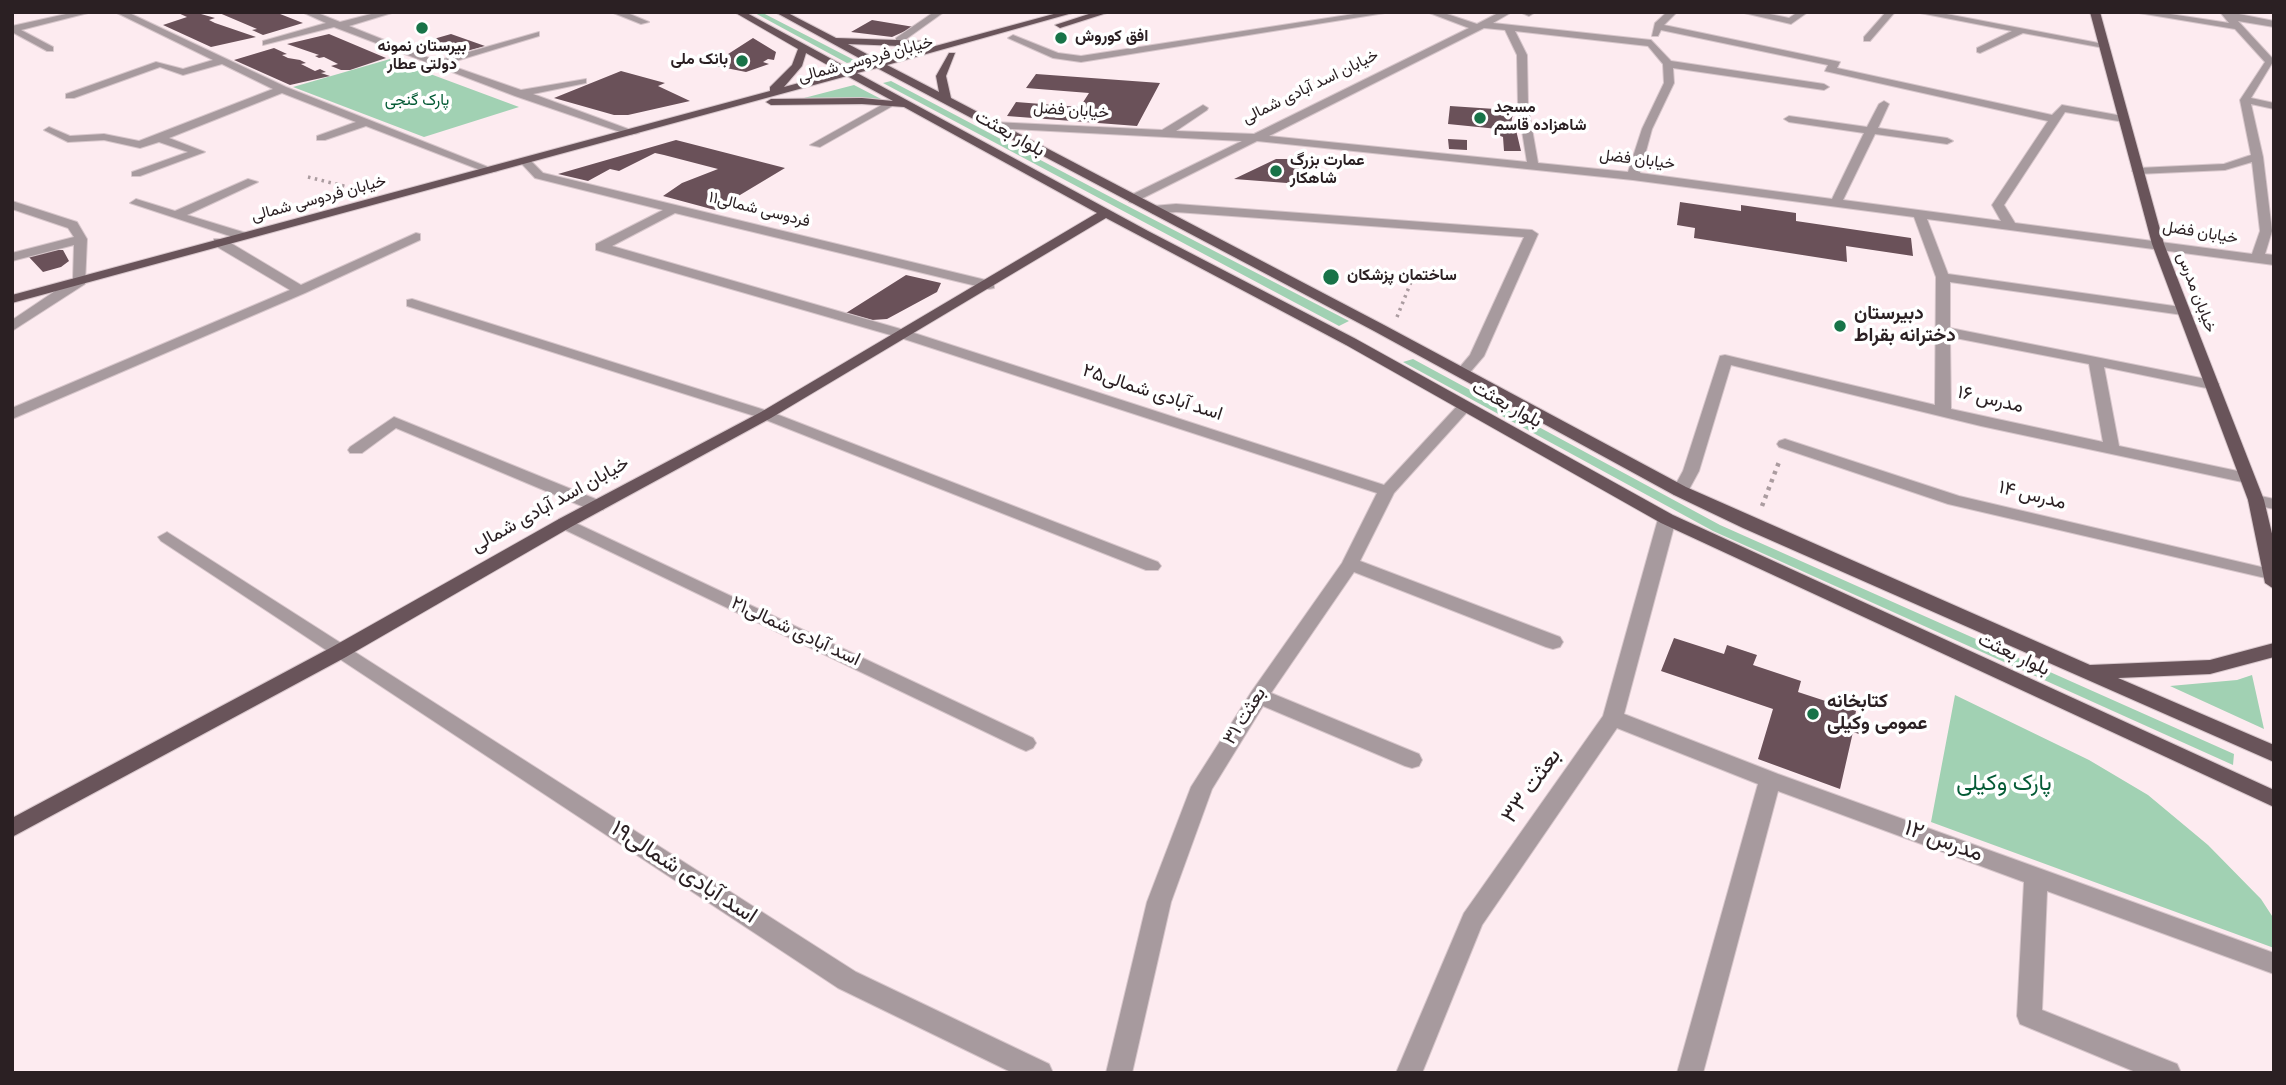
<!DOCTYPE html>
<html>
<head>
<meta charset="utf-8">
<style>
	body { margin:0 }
	#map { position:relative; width:2286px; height:1085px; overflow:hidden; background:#fdebf0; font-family:Overpass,sans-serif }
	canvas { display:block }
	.frame { position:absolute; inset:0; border:14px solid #2b2023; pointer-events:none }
</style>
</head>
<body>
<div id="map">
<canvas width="2286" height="1085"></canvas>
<div class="frame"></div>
</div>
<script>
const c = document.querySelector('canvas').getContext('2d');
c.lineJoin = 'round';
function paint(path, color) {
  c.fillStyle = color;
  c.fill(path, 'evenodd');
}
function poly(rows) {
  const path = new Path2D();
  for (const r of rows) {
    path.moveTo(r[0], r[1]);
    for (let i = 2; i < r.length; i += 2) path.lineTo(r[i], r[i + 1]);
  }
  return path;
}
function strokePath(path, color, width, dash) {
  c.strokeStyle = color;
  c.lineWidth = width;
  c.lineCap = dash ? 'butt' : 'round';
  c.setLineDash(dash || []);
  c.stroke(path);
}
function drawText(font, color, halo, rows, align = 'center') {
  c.font = font + ' Overpass,Vazirmatn,sans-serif';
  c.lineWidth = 7;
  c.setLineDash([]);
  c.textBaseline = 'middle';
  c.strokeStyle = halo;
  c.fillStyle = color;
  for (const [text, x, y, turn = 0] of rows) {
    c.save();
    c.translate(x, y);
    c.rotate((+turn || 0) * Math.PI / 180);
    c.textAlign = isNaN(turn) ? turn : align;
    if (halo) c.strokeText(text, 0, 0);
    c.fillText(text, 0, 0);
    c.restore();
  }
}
const green = poly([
	[753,12,761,12,856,61,847,63],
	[390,59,519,107,424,137,293,87],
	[891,81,1118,201,1349,321,1339,326,883,83],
	[854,85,883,100,804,98],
	[1413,359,1720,525,2234,754,2233,765,1713,531,1403,362],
	[2252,675,2264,729,2170,686,2237,680],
	[1955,695,2089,760,2148,795,2208,845,2261,899,2274,919,2274,948,1931,822]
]);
const building = poly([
	[176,12,204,12,201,14,215,18,209,20,215,23,256,37,211,47,163,25,187,17],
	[217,12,275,12,303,23,263,35,252,30,257,29],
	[872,20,914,27,892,37,851,32],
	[329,34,386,58,350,70,341,70,331,66,338,64,324,57,319,58,315,56,319,55,287,44],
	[451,34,485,46,463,52,430,40],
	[753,38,776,52,774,60,768,59,763,62,769,64,746,72,711,65],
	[274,48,287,54,282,55,288,58,300,60,306,63,301,64,315,71,320,69,326,72,321,73,330,76,290,85,234,60],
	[621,71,665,83,658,86,690,101,628,115,614,115,554,98],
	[1036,74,1160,83,1137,126,1007,116,1016,102,1080,107,1089,93,1026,88],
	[1450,106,1510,110,1513,113,1510,130,1516,130,1521,151,1504,151,1503,137,1498,135,1498,129,1448,124],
	[1448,139,1467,140,1467,150,1449,149],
	[676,140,785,168,715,210,663,196,682,183,718,169,664,155,655,153,619,171,610,169,588,181,558,174],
	[1276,159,1310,159,1300,184,1234,179],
	[1680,202,1741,211,1741,205,1796,213,1796,221,1911,238,1913,256,1846,246,1847,262,1694,238,1695,228,1677,225],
	[57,250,63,250,69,261,61,267,43,272,28,256],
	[906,275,941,283,937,292,887,319,872,320,846,313],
	[1674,638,1724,654,1727,645,1757,655,1753,665,1801,681,1798,692,1856,711,1855,716,1868,720,1865,736,1853,732,1840,789,1758,759,1773,709,1661,671]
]);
const pathFar1 = poly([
	[308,177,348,187],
	[1397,317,1411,282]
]);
const path = poly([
	[1762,506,1779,462]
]);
const minor = poly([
	[75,12,92,12,21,30,53,47,53,51,47,51,12,32,12,26,75,12],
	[115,12,127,12,286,87,498,171,488,173,366,126,325,140,317,140,317,136,356,122,282,93,169,138,205,152,140,176,132,176,132,172,188,152,159,142,140,148,104,140,68,142,44,130,49,127,70,136,104,134,139,141,273,89,222,64,183,75,160,67,74,98,66,98,66,94,156,62,183,69,213,60,115,12],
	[302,12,315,12,340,22,379,12,395,12,349,26,437,61,539,32,539,36,446,64,521,90,586,79,586,83,533,94,639,133,629,135,515,96,334,27,263,45,263,41,326,23,302,12],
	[611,12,625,12,649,22,641,24,611,12],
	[934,12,944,12,902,42,896,42,896,38,934,12],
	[1367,12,1391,12,1081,62,1053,58,1008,38,1013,35,1058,53,1081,56,1367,12],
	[1427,12,1441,12,1477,24,1500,12,1512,12,1493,23,1651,40,1671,61,1824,84,1829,87,1824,90,1673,68,1674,83,1652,129,1640,173,1832,199,1864,133,1789,122,1784,119,1789,116,1867,127,1879,104,1884,101,1889,104,1878,128,1947,138,1953,141,1947,144,1875,134,1843,200,2001,221,1992,205,2048,121,1825,71,1828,65,1661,30,1658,36,1652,36,1655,23,1667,12,1677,12,1664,25,1840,62,1837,68,2052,115,2062,105,2128,117,2129,119,2124,122,2065,112,2004,205,2015,223,2252,254,2260,231,2252,162,2225,170,2138,174,2132,171,2138,168,2224,164,2251,155,2240,100,2265,62,2235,29,2133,12,2157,12,2229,23,2220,12,2229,12,2274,21,2274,27,2238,21,2274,60,2251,98,2274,103,2274,109,2251,104,2263,157,2272,231,2265,254,2274,255,2274,265,1927,219,1948,274,2188,308,2188,314,2183,315,1950,282,1950,328,2216,381,2219,384,2216,387,2211,389,2104,367,2119,446,2247,473,2255,478,2247,483,1981,426,1731,365,1699,471,1686,495,1674,495,1672,491,1683,471,1720,356,1725,355,1935,405,1936,277,1914,217,1633,180,1257,141,1133,203,1129,202,1129,196,1242,141,993,128,988,125,993,122,1162,130,1203,105,1208,108,1207,110,1176,131,1254,134,1469,28,1427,12],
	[1484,28,1505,30,1517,55,1518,106,1527,162,1269,136,1484,28],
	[1515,31,1648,46,1663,64,1664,83,1642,129,1628,172,1538,163,1528,106,1527,55,1515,31],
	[1950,337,2089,364,2103,442,1951,409,1950,337],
	[1520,12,1533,12,1534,13,1529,16,1520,12],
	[1740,12,1760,12,1789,18,1798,12,1808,12,1791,24,1740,12],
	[1886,12,1895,12,1870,41,1864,41,1864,37,1886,12],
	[1915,12,1936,12,2109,45,2104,48,2023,33,1980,53,1977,52,1977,48,2012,31,1915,12],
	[887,102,896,104,820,147,810,145,887,102],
	[522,160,530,160,543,173,994,282,994,288,989,289,675,213,612,246,911,332,1384,485,1459,404,1469,404,1472,407,1469,410,1394,493,1360,561,1560,637,1563,642,1560,647,1553,649,1546,647,1354,572,1271,693,1419,754,1422,760,1419,766,1412,768,1405,766,1263,706,1212,789,1171,902,1132,1073,1106,1073,1147,902,1191,787,1252,691,1342,563,1377,493,901,338,596,250,596,244,663,210,535,178,520,162,522,160],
	[248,179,258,182,187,215,246,233,248,236,242,240,130,203,136,199,175,211,248,179],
	[12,201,77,222,87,239,85,284,12,331,12,320,73,279,74,245,12,261,12,253,74,237,68,228,12,209,12,201],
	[1176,204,1532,230,1538,234,1484,356,1466,377,1461,378,1454,374,1470,355,1524,237,1176,212,1153,214,1147,210,1153,206,1176,204],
	[416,233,420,234,420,240,305,293,12,419,12,408,290,290,214,245,214,239,224,239,301,285,416,233],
	[412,299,771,412,1158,562,1161,566,1158,570,1146,570,761,418,407,306,407,300,412,299],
	[394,417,603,502,605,506,603,510,591,510,396,428,362,453,350,453,348,450,350,447,394,417],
	[1785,439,1959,496,2274,570,2274,580,1948,504,1779,447,1777,444,1779,441,1785,439],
	[2256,495,2274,499,2274,509,2250,504,2248,500,2256,495],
	[1667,514,1676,519,1624,714,1778,774,2274,953,2274,974,2047,891,2042,1010,2177,1064,2181,1073,2138,1073,2020,1024,2017,1016,2024,882,1778,791,1703,1073,1677,1073,1758,784,1617,728,1482,925,1422,1073,1396,1073,1464,913,1603,716,1658,519,1667,514],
	[565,518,1033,738,1036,743,1033,748,1026,751,1019,748,559,527,556,523,559,519,565,518],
	[167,532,856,972,1049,1064,1053,1073,1013,1073,838,988,161,541,158,537,167,532]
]);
const major = poly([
	[734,12,745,12,850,69,870,64,775,12,786,12,836,38,926,41,931,44,926,47,848,44,880,61,1061,12,1076,12,887,65,939,92,936,76,949,53,955,53,946,76,951,98,1384,325,1686,487,2090,665,2210,660,2274,643,2274,657,2210,674,2118,678,2274,745,2274,762,1743,528,1674,495,1374,331,877,68,857,73,1148,231,1356,339,1673,515,2274,790,2274,807,1661,523,1346,345,1106,218,771,418,571,527,346,657,12,837,12,818,332,647,559,519,761,412,1097,213,904,107,862,104,771,105,766,102,771,99,862,98,893,101,847,76,12,303,12,295,770,91,770,87,792,65,798,49,734,12],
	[806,53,840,72,784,87,802,66,806,53],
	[1095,12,1110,12,1060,28,1055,25,1095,12],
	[2090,12,2100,12,2164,244,2264,500,2274,542,2274,589,2265,583,2248,500,2152,244,2090,12]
]);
const markers = [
	[422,28,7,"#187348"],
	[1061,38,7,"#187348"],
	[742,61,7,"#187348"],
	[1480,118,7,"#187348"],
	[1276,171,7,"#187348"],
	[1331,277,9,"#187348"],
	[1840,326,7,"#187348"],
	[1813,714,7,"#187348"]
];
const farPoinames = [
	["افق کوروش",1075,38],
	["بیرستان نمونه",422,48,"center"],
	["دولتی عطار",422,66,"center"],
	["بانک ملی",728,61,"right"],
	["مسجد",1494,109],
	["شاهزاده قاسم",1494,127],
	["عمارت بزرگ",1290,162],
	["شاهکار",1290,180],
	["ساختمان پزشکان",1347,277]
];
const farStreetnames = [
	["خیابان فردوسی شمالی",866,61,-15],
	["خیابان اسد آبادی شمالی",1311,88,-26],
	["خیابان فضل",1071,112,4],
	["خیابان فضل",1637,161,7],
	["خیابان فردوسی شمالی",319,200,-15],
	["فردوسی شمالی۱۱",759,211,14],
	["خیابان فضل",2200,234,9],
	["خیابان مدرس",2195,293,69]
];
const farParknames = [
	["پارک گنجی",417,102]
];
const streetNames = [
	["بلوار بعثت",1009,135,29],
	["اسد آبادی شمالی۲۵",1152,394,18],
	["مدرس ۱۶",1990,401,13],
	["بلوار بعثت",1506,406,29],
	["مدرس ۱۴",2032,497,14],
	["خیابان اسد آبادی شمالی",551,506,-29],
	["اسد آبادی شمالی۲۱",795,633,25],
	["بلوار بعثت",2013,656,25],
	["بعثت ۳۱",1246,717,-58]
];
const poiNames = [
	["دبیرستان",1854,315],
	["دخترانه بقراط",1854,337],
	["کتابخانه",1827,703],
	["عمومی وکیلی",1827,725]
];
const nearParknames = [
	["پارک وکیلی",2004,785]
];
const nearStreetnames = [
	["بعثت ۳۳",1533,787,-55],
	["مدرس ۱۲",1943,843,20],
	["اسد آبادی شمالی۱۹",683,874,33]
];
paint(green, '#a1d1b3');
paint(building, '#6a5159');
strokePath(minor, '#d7c6cb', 2);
strokePath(major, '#d7c6cb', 2);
strokePath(pathFar1, '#ab9ca0', 3.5, [2.5, 4.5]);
strokePath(path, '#ab9ca0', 4.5, [3.5, 5]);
paint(minor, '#a79a9e');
paint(major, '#69545a');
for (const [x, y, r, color] of markers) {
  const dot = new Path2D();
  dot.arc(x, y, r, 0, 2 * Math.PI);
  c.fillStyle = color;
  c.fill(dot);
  strokePath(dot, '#fff', 2.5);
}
drawText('bold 16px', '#2b2023', '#fff', farPoinames, 'left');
drawText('16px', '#2b2023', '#fff', farStreetnames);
drawText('16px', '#055b36', '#fff', farParknames);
drawText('19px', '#2b2023', '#fff', streetNames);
drawText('bold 19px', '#2b2023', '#fff', poiNames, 'left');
drawText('23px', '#055b36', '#fff', nearParknames);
drawText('23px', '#2b2023', '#fff', nearStreetnames);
</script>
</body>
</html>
